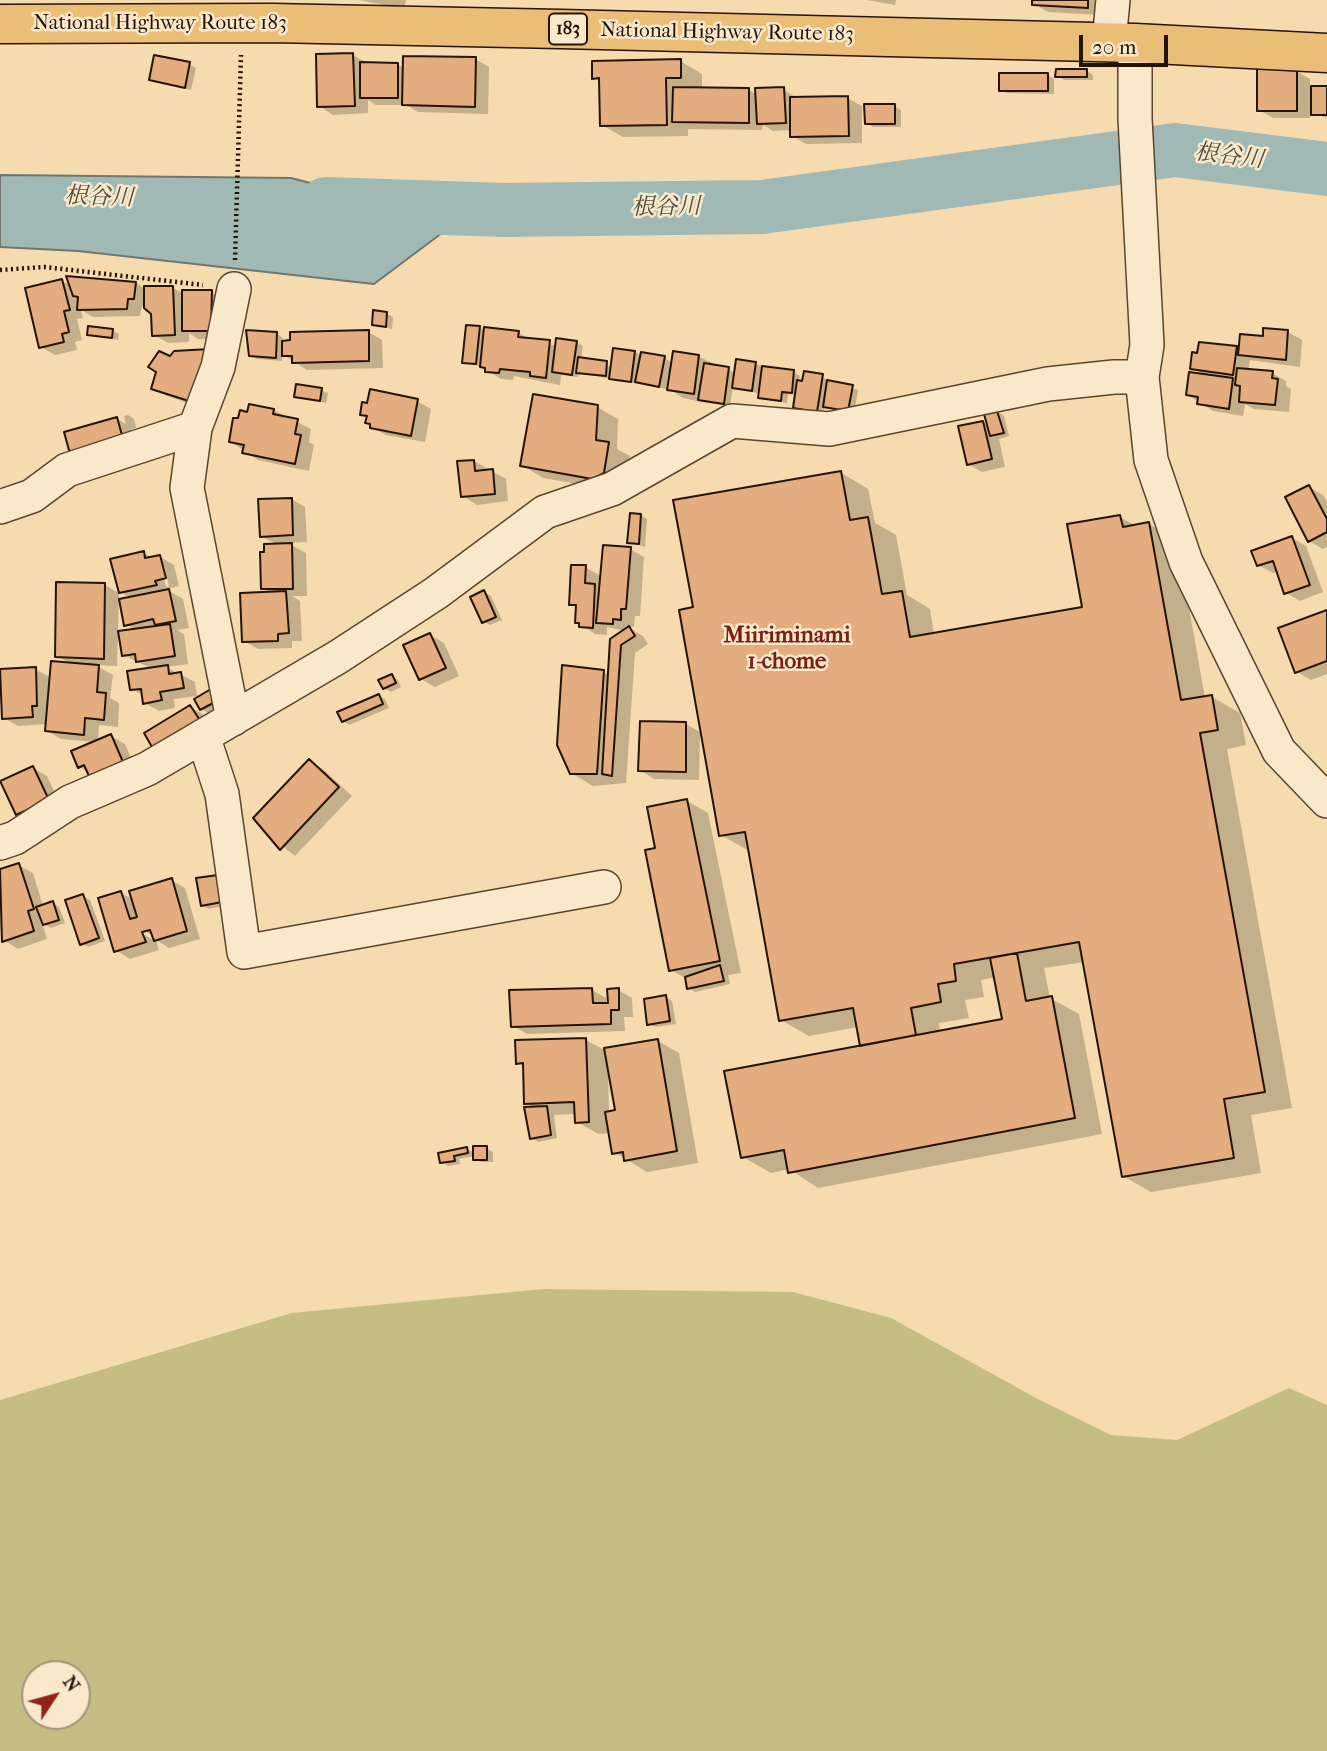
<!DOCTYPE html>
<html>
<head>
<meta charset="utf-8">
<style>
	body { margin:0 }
	#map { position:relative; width:1327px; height:1751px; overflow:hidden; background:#f6dbae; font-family:"IM FELL French Canon",serif }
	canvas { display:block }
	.north { position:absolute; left:21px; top:1660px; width:70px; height:70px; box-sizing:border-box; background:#f9e8ca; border:2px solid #a5937c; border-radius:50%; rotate:54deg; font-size:19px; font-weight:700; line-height:28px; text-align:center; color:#261307 }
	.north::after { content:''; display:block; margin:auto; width:24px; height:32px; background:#8f2418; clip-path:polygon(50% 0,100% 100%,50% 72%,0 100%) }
	.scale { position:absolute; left:1079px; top:35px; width:89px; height:32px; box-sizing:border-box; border:4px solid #261307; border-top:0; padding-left:9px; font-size:21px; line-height:24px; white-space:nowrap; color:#261307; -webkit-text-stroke:5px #f9e8ca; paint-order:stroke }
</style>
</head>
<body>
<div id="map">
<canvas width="1327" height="1751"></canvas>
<div class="north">N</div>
<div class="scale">20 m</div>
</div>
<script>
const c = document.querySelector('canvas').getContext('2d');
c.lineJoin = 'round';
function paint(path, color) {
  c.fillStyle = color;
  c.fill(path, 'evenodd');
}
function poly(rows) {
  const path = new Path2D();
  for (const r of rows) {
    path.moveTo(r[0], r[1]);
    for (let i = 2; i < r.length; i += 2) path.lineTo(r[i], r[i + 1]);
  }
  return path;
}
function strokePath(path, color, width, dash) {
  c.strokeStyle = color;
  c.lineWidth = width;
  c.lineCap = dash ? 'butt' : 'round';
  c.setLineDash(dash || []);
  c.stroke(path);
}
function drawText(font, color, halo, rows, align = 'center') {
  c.font = font + ' "IM FELL French Canon","Noto Serif JP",serif';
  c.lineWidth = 5;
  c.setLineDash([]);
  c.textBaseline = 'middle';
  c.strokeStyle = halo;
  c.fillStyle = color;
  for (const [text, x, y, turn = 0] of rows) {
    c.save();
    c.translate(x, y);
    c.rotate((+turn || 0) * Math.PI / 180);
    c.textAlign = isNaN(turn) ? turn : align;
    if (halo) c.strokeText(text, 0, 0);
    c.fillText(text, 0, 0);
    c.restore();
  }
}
const green = poly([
	[544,1289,793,1292,891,1318,1038,1399,1111,1435,1177,1440,1289,1388,1327,1405,1327,1751,0,1751,0,1400,292,1313],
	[35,1674,77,1674,77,1716,35,1716]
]);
const water = poly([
	[0,175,291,178,458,221,374,284,78,251,0,247,0,175]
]);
const shadow = poly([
	[359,0,406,0,404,9],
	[867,0,896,0,895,5],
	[1034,0,1102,0,1102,15,1048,12,1034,4],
	[353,55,367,63,397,64,404,68,475,59,489,67,488,114,418,112,406,105,376,105,368,100,368,113,333,115,319,106],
	[680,61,702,74,702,89,749,90,757,95,783,89,798,99,847,98,862,106,862,143,806,144,792,136,792,130,773,131,763,125,762,130,688,129,688,136,623,137,602,125,601,82,594,78],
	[189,64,196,68,191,90,151,79],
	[1087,71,1093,75,1093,80,1064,80,1057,76],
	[1296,71,1310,79,1310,88,1327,88,1327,118,1310,112,1310,118,1273,118,1259,110],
	[1048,75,1054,79,1054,94,1007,93,1000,90],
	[894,106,901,110,901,127,873,127,866,123],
	[69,278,136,283,144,288,173,288,184,294,211,292,225,300,225,339,198,339,189,333,189,342,168,343,154,335,153,313,146,306,142,306,140,316,93,317,81,310,83,318,77,319,82,340,75,342,77,350,55,355,41,347,62,281,72,286],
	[387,314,393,317,392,329,374,324],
	[480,328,485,331,519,333,531,340,557,346,576,342,583,346,581,360,612,367,635,352,642,356,664,358,673,363,675,353,699,357,736,373,738,361,794,372,800,376,799,382,822,376,828,382,858,390,854,414,824,406,823,414,801,411,794,407,796,395,788,394,787,403,767,400,760,394,733,386,730,406,707,403,683,398,669,389,672,375,668,374,666,389,579,373,578,377,561,375,560,385,514,376,513,380,501,379,482,367,464,362],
	[112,330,119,334,118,340,89,334],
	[1265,330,1288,332,1302,340,1300,367,1250,360,1248,371,1272,373,1286,381,1286,386,1291,389,1289,412,1254,409,1245,404,1243,416,1213,411,1188,395,1206,376,1192,368,1264,338],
	[368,332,382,340,383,368,307,370,282,354,282,361,257,359,250,355,277,334,283,338,283,343],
	[158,372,206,409,167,396,153,388],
	[321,390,328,393,326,403,296,396],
	[417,401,431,409,425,442,386,435,372,427,368,418,362,414],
	[597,407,618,419,617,449,630,456,625,485,614,490,543,478,522,465],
	[273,410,311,429,309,442,314,445,309,471,258,460,230,441,240,420],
	[997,412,1004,416,1009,436,999,439,1005,467,982,472,968,464,983,423,989,426],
	[128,415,134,419,136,428,131,429,136,447,104,463,117,419,126,424,124,416],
	[474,461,506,479,508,501,477,505,463,496],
	[840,472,868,489,875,523,896,535,907,595,930,609,934,635,1084,609,1120,517,1136,526,1149,524,1177,540,1205,698,1212,697,1240,713,1246,745,1227,749,1292,1108,1251,1115,1261,1173,1151,1192,1123,1176,1085,962,1044,968,1050,998,1079,1014,1102,1134,818,1188,789,1169,771,1173,743,1157,862,1047,858,1027,809,1036,781,1020,749,851,721,835,695,608],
	[996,977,1004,1020,940,1032,939,1023,969,1018,965,1000,984,997,981,980],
	[1309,487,1323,495,1327,502,1327,547,1323,549,1309,541],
	[291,499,305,507,307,542,288,543,306,553,307,596,292,596,300,601,302,641,292,641,292,648,258,649,244,641,272,594,263,588,266,553,278,545,261,536],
	[641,515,647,519,645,547,629,542],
	[1292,538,1306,546,1323,592,1300,601,1286,593,1278,571,1273,573,1258,565],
	[630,549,644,557,640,616,635,616,634,627,625,626,643,636,648,644,635,653,626,783,593,786,571,773,603,672,609,675,625,631,607,627,607,635,595,634,577,622,577,608,571,604,585,567,602,577],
	[144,553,153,558,160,557,174,565,179,586,166,589,183,599,189,628,177,630,184,634,188,664,166,667,195,682,197,696,174,699,175,708,159,711,145,703,144,696,132,689,153,669,123,655,136,630,125,624,131,598,120,592],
	[161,565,164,565,169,586,166,587],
	[105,585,119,593,117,666,95,665,113,675,110,698,119,703,118,727,99,725,98,742,111,736,125,744,136,770,89,772,79,767,96,742,61,739,46,730,47,724,18,726,4,718,35,669,51,678,71,664,57,656],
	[484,592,491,596,502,620,490,625,483,621],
	[1327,611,1327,674,1311,680,1297,672],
	[430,635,444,643,459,676,435,687,421,679],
	[392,676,398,680,401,687,391,692,384,688],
	[211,691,223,705,208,713,202,709],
	[379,696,385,699,389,708,349,725,343,721],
	[190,707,204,715,216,734,146,734],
	[686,724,700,732,699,780,654,779,640,770],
	[309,761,323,769,352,796,295,856,263,831],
	[33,768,47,776,62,808,32,822,18,814],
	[687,801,708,813,741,973,728,975,730,984,695,992,689,988,687,979,671,970,657,850],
	[18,865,33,873,43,906,53,903,59,907,65,923,51,928,42,923,47,939,18,949,4,940,0,928,0,871],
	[171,880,185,888,200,939,169,948,156,940,159,950,130,959,116,950,121,893,134,900],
	[136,926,155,937,155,941,134,929],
	[198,880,228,905,209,909,202,905],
	[83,896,90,900,105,941,88,947,82,943],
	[592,990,606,998,606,1005,610,1005,618,990,632,998,633,1017,624,1017,625,1031,527,1034,513,1026],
	[666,997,672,1001,676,1024,655,1027,649,1024],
	[586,1040,604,1050,658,1041,679,1053,698,1163,647,1172,614,1152,610,1133,598,1134,577,1122,576,1114,554,1115,557,1138,538,1142,531,1138,535,1108,526,1103,524,1067,518,1063],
	[608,1072,617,1112,609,1113],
	[486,1148,493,1152,493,1162,481,1162,474,1156,459,1159,460,1164,448,1166,442,1162,467,1149,474,1153]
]);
const river = poly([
	[326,204,504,210,762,207,1175,150,1327,169]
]);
const building = poly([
	[1032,0,1088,0,1088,8,1032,5,1032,0],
	[353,53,355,106,317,107,316,54,353,53],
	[154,55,190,62,185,88,149,80,154,55],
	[403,56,476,57,475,107,402,105,403,56],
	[681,59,681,78,666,78,667,125,600,126,599,78,592,79,592,61,681,59],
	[360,62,398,63,398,98,360,98,360,62],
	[1056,69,1087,69,1087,77,1055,77,1056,69],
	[1257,69,1297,69,1297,111,1257,111,1257,69],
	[999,73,1048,73,1048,91,999,91,999,73],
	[1311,86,1327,86,1327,115,1311,115,1311,86],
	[673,87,749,88,749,123,672,122,673,87],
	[784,87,786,123,757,124,755,88,784,87],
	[848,96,849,136,790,137,790,97,848,96],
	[864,104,895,104,895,124,865,124,864,104],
	[66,276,136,282,134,299,128,299,127,309,77,310,78,297,73,296,66,276],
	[62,279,70,310,64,311,69,332,62,334,64,342,39,348,25,288,62,279],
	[144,286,173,286,175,335,152,336,151,314,144,308,144,286],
	[182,290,212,290,211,331,182,331,182,290],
	[373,310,387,312,386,327,372,325,373,310],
	[466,325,480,326,476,364,462,363,466,325],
	[88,326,113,329,112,338,87,335,88,326],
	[484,327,519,331,518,337,550,340,546,378,530,376,530,372,500,369,499,373,485,372,485,368,480,367,484,327],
	[1263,328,1288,330,1286,360,1238,355,1240,334,1263,336,1263,328],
	[246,330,277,332,276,358,249,356,246,330],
	[369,330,369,361,292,363,292,356,282,356,282,341,290,340,290,332,369,330],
	[556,338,577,341,572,375,552,372,556,338],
	[1199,342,1237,346,1233,375,1190,369,1192,352,1197,353,1199,342],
	[613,348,635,351,631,382,609,379,613,348],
	[210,349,192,402,151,389,156,372,148,367,159,351,170,356,174,351,210,349],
	[673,351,699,355,694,394,667,390,673,351],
	[641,352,665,356,659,387,635,382,641,352],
	[578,357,607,361,606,376,576,373,578,357],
	[736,359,756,362,752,391,732,388,736,359],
	[704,363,729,367,724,404,698,400,704,363],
	[762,366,794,370,792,393,782,392,781,401,758,398,762,366],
	[1237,368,1273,371,1272,378,1278,379,1275,405,1239,402,1240,386,1235,385,1237,368],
	[804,371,823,374,817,412,793,408,797,380,802,381,804,371],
	[1189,372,1233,378,1229,409,1197,404,1198,397,1186,395,1189,372],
	[827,380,853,385,848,411,823,407,827,380],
	[296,384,322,388,320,401,294,397,296,384],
	[370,389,418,399,411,436,370,428,370,424,365,423,367,416,360,415,362,402,367,403,370,389],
	[533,394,598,405,596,440,609,442,604,473,592,479,520,466,533,394],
	[249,404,274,409,273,414,298,419,295,434,301,435,295,464,242,453,244,445,229,442,233,418,238,418,240,410,247,412,249,404],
	[997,411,1004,433,990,436,984,414,997,411],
	[117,417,123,439,72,461,64,432,117,417],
	[983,421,992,459,967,465,958,426,983,421],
	[474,460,475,471,493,469,495,494,461,497,457,461,474,460],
	[841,471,850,520,868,517,882,594,902,591,910,637,1082,607,1067,524,1120,515,1123,527,1149,522,1181,700,1212,695,1218,730,1200,733,1265,1092,1224,1099,1234,1158,1122,1177,1079,942,954,964,956,981,938,984,941,1002,911,1008,916,1035,860,1046,853,1008,779,1021,745,832,719,836,679,610,693,607,673,500,841,471],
	[1309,485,1327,519,1327,532,1308,542,1285,497,1309,485],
	[292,498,293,535,260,537,258,499,292,498],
	[630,513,641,514,639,544,627,543,630,513],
	[1292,536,1310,585,1284,594,1273,561,1257,566,1251,551,1292,536],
	[292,543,293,589,261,589,260,552,264,552,264,544,292,543],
	[603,545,631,547,626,609,621,609,621,620,613,619,613,624,596,623,603,545],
	[144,551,145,558,160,555,166,578,155,581,157,585,119,593,110,559,144,551],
	[571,565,586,565,585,583,595,584,593,628,579,627,579,623,575,623,576,605,569,605,571,565],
	[56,582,105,583,104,659,55,657,56,582],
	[169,589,176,621,155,625,153,619,124,626,119,599,169,589],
	[484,590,496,617,482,623,470,597,484,590],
	[286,591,289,633,278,634,278,641,242,642,240,593,286,591],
	[1327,610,1327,661,1295,673,1278,628,1327,610],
	[170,624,175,656,136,662,135,654,122,656,118,631,170,624],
	[629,626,635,636,621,645,612,776,602,774,610,639,629,626],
	[430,633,446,668,419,680,403,645,430,633],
	[51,661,99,665,97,692,106,693,104,720,85,718,84,735,45,731,51,661],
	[168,665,169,674,181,672,184,688,160,692,162,700,143,704,141,689,130,690,127,671,168,665],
	[562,665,604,670,597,774,570,774,557,745,562,665],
	[36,667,37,706,32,706,33,717,2,719,0,669,36,667],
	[392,674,396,683,383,689,378,680,392,674],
	[211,689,217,701,200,710,194,699,211,689],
	[379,694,383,704,342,722,337,712,379,694],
	[190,705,203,725,156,754,144,733,190,705],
	[640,721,686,722,686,772,638,771,640,721],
	[111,734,123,762,89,776,84,765,78,768,71,751,111,734],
	[309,759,339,787,280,850,253,818,309,759],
	[33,766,49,800,16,815,0,781,33,766],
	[687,799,720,961,669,971,645,850,655,848,647,807,687,799],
	[19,863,34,909,28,911,34,931,2,942,0,869,19,863],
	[218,875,222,902,201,906,196,878,218,875],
	[172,878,187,931,154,941,150,930,142,932,146,942,114,952,98,898,121,891,130,919,137,917,129,891,172,878],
	[83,894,99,938,80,945,65,900,83,894],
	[53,901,59,920,43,925,36,907,53,901],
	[1017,953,1026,1001,1052,996,1075,1118,788,1173,784,1150,741,1158,724,1071,1002,1019,990,958,1017,953],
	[720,965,724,981,687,989,685,977,720,965],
	[592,988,593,1003,608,1003,607,989,619,988,619,1010,611,1010,611,1024,511,1027,509,990,592,988],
	[666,995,670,1021,647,1025,644,999,666,995],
	[586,1038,589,1122,575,1123,574,1102,524,1104,523,1063,516,1064,515,1040,586,1038],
	[658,1039,677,1151,624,1161,623,1152,612,1154,605,1112,615,1110,604,1048,658,1039],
	[547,1106,551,1135,530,1139,524,1107,547,1106],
	[473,1146,487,1146,487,1160,473,1160,473,1146],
	[467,1147,468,1153,454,1156,455,1161,440,1163,438,1153,467,1147]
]);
const path = poly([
	[235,260,241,55],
	[0,270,44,267,203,285]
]);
const minor = poly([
	[1109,42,1113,0],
	[1135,43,1135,118,1147,345,1142,377,1151,460,1186,562,1279,751,1327,801],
	[0,507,32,496,67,470,195,428],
	[233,719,187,488,195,428,218,367,234,289],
	[203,736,222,794,244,952,604,887],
	[0,843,15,838,70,802,147,769,338,657,436,593,545,512,612,489,732,421,829,429,1048,384,1114,377,1142,377]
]);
const highway = poly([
	[0,24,272,23,560,29,1135,43,1327,53]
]);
const shields = [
	[568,29,38]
];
const shieldNames = [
	["183",568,29]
];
const streetNames = [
	["National Highway Route 183",160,24],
	["National Highway Route 183",727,33,1]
];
const waterNames = [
	["根谷川",1229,157,7],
	["根谷川",99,198,2],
	["根谷川",666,208,-1]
];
const neighbourhoodNames = [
	["Miiriminami",787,636],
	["1-chome",787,662]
];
paint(green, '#c4be85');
paint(water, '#a0b9b4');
strokePath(water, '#6f776f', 2);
paint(shadow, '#0003');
strokePath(river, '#a0b9b4', 54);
paint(building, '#e3ad7f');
strokePath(building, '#261307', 2);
strokePath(minor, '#5a4531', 36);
strokePath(highway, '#261307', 41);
strokePath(path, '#261307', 4.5, [2, 3.5]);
strokePath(minor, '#f9e8ca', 33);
strokePath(highway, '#ebbe77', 38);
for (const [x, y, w] of shields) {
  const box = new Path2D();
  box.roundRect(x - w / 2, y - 15.5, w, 31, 5);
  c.fillStyle = '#f9e8ca';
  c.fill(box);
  strokePath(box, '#261307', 2);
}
drawText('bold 19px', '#261307', null, shieldNames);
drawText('21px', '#261307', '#f9e8ca', streetNames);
drawText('italic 23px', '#514d44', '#f9e8ca', waterNames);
drawText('bold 23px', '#7a1f14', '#f9e8ca', neighbourhoodNames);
</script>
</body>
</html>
